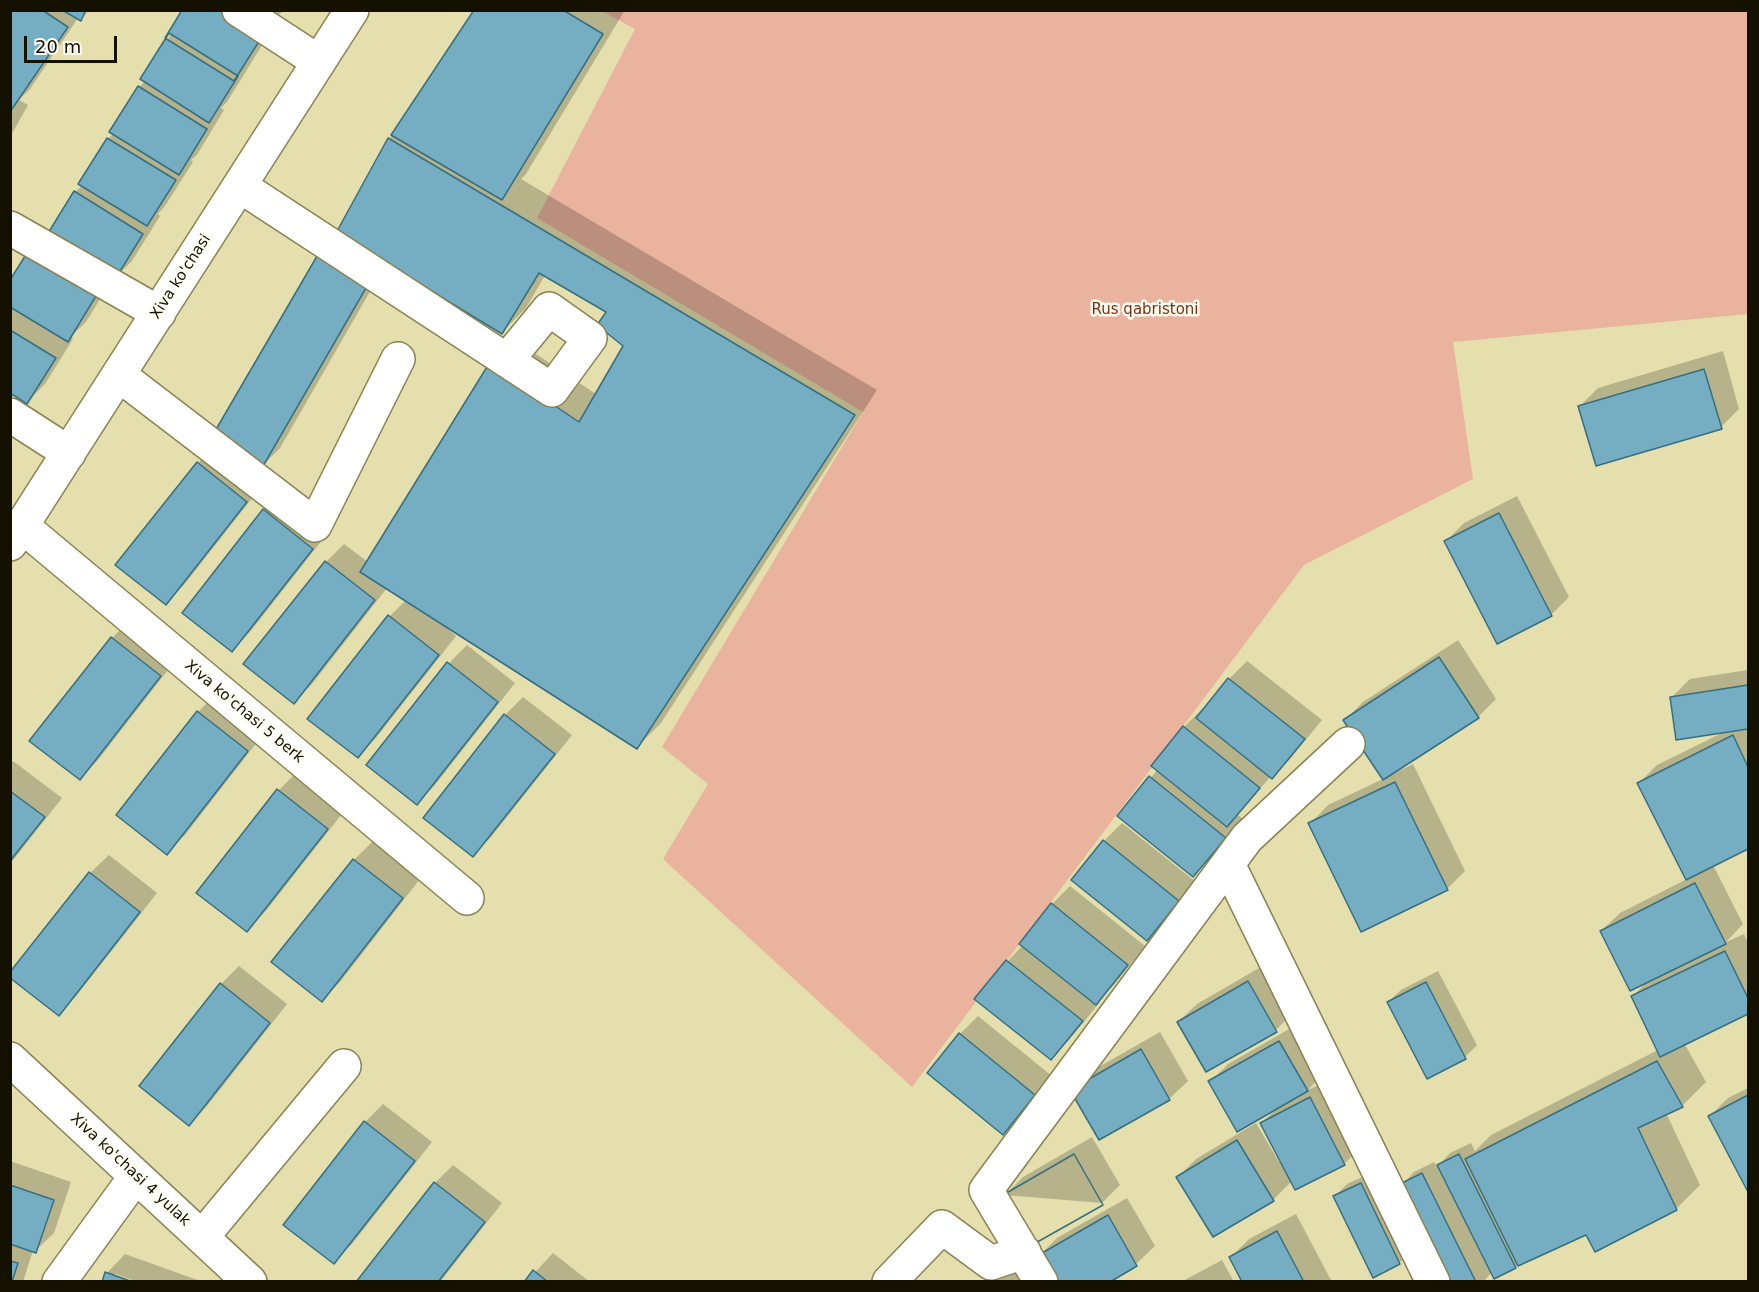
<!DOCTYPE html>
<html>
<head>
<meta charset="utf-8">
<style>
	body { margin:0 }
	#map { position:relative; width:1759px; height:1292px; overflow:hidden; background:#e4dfac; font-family:"DejaVu Sans",sans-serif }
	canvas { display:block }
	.frame { position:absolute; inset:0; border:12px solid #141101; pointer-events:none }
	.scale { position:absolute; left:24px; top:36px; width:93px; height:27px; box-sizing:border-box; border:3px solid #141101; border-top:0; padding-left:8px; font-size:18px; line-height:21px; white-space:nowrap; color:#141101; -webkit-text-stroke:4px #fffef4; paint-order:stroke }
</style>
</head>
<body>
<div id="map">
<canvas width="1759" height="1292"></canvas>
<div class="frame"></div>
<div class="scale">20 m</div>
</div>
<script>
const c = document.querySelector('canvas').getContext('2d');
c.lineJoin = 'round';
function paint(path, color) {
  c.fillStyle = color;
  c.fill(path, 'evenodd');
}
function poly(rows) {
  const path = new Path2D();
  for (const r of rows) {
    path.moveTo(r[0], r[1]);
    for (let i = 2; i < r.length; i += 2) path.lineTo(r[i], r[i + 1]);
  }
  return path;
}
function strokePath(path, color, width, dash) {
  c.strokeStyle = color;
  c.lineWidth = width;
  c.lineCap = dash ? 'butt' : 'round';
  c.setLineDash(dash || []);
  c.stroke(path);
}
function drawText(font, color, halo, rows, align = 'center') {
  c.font = font + ' "DejaVu Sans",sans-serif';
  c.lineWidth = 5;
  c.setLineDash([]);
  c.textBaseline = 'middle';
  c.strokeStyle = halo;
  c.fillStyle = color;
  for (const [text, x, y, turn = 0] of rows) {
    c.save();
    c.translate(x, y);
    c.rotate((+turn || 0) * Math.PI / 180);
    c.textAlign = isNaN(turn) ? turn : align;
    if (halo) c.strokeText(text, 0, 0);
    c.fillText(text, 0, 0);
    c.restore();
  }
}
const green = poly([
	[602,11,1748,11,1748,314,1453,342,1473,479,1304,565,912,1087,663,859,708,784,662,747,863,412,537,218,635,29]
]);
const shadow = poly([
	[10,10,89,10,81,19,78,18,30,89,19,100,28,105,10,137],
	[184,10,284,10,279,15,280,16,227,102,221,108,224,110,197,155,191,160,193,162,165,206,158,214,160,216,132,261,114,279,113,278,86,322,70,337,73,339,45,384,27,402,10,392,10,283,47,236,75,192,83,185,108,139,114,133,111,132,139,87,145,81],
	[476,10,625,10,526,174,521,179,877,390,661,723,637,747,449,627,448,629,456,636,376,738,358,756,390,616,406,600,387,588,312,684,294,702,326,562,344,544,368,562,515,340,596,394,625,346,609,311,545,275,526,308,502,332,387,262,280,448,262,466,340,234,389,139],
	[1723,351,1739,409,1721,427,1580,406,1598,388],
	[216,445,264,483,184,585,166,603,198,463],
	[282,492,330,530,250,632,232,650,264,510],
	[1517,496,1569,597,1551,615,1446,541,1464,523],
	[130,620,178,657,98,760,80,778,112,638],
	[1458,640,1496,699,1478,717,1394,771,1395,773,1413,764,1465,871,1447,889,1310,824,1328,805,1383,779,1345,720,1363,702],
	[467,645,515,683,435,785,417,803,369,765,449,663],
	[1247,661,1322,720,1290,759,1272,777,1271,776,1238,815,1243,819,1212,857,1193,875,1119,816,1158,769,1184,727,1202,709,1204,710,1229,679],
	[1748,670,1748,847,1713,865,1743,924,1726,942,1744,934,1748,943,1748,1012,1684,1043,1706,1082,1682,1106,1666,1113,1700,1185,1676,1209,1587,1233,1519,1264,1515,1267,1492,1272,1483,1282,1450,1282,1402,1185,1414,1172,1434,1162,1437,1167,1450,1153,1471,1143,1475,1151,1491,1135,1658,1050,1633,996,1647,982,1601,931,1620,913,1687,879,1639,783,1657,765,1724,732,1672,697,1690,679],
	[216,694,265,732,185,835,166,853,198,712],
	[523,697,572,735,491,837,473,855,505,715],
	[13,761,62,798,10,864,10,764],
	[297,772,345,810,265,912,247,930,198,892,279,790],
	[1122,823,1196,882,1165,921,1147,939,1104,841],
	[372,842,420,879,340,982,322,1000,354,860],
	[109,855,157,893,77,995,59,1014,90,873],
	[1070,886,1145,946,1114,985,1098,1000,1100,1002,1069,1040,1051,1058,976,999,1008,961,1023,945,1052,904],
	[1266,964,1294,1012,1276,1030,1178,1022,1197,1004],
	[239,966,287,1004,207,1106,189,1124,221,984],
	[1438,971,1477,1045,1465,1057,1388,1002,1401,990],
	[978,1016,1052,1076,1021,1114,1003,1133,960,1034],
	[1298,1024,1325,1072,1308,1090,1329,1080,1363,1145,1345,1163,1296,1188,1292,1181,1273,1200,1178,1177,1196,1159,1256,1123,1279,1162,1281,1160,1262,1123,1275,1110,1210,1082,1228,1064],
	[1160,1032,1188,1081,1169,1099,1072,1090,1090,1072],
	[1748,1088,1748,1189,1710,1116,1728,1098],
	[383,1104,432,1142,352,1244,333,1262,365,1122],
	[1092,1137,1120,1185,1102,1203,1005,1195,1023,1177],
	[10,1161,71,1182,54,1233,35,1251,33,1250,23,1282,10,1282],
	[453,1165,502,1203,440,1282,358,1282,435,1183],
	[1373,1172,1411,1251,1399,1263,1335,1196,1347,1184],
	[1127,1198,1155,1246,1136,1264,1107,1282,1039,1256,1057,1238],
	[1296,1214,1332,1282,1244,1282,1231,1257,1249,1239],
	[553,1253,590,1282,526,1282],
	[125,1254,203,1282,138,1282,115,1274,115,1277,107,1273],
	[1017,1258,1035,1282,986,1282],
	[1222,1260,1234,1282,1181,1282]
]);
const building = poly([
	[10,10,42,10,68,27,12,109,10,108,10,10],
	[62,10,86,10,81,21,62,10],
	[182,10,224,10,263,35,234,81,165,38,182,10],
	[474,10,563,10,603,34,502,200,391,135,474,10],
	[169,33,238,76,209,123,140,79,169,33],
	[138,86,207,129,179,175,109,132,138,86],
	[107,138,176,180,147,226,78,184,107,138],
	[388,138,855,415,637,749,360,572,490,362,579,422,623,346,597,325,606,312,539,273,502,334,336,233,388,138],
	[74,191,143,234,114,281,45,238,74,191],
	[320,251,370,281,262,468,211,438,320,251],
	[27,253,96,296,68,342,10,307,10,280,27,253],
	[10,330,56,358,27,404,10,393,10,330],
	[1704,369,1722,429,1596,466,1578,406,1704,369],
	[197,462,247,502,166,605,115,565,197,462],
	[263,509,313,549,232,652,182,613,263,509],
	[1499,513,1552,616,1497,644,1444,541,1499,513],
	[325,561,375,600,294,704,243,664,325,561],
	[388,615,439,655,358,758,307,719,388,615],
	[111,637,161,676,80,780,29,741,111,637],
	[1439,657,1479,718,1383,780,1343,720,1439,657],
	[447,662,498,702,417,805,366,765,447,662],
	[1228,678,1305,739,1272,779,1196,718,1228,678],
	[1748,685,1748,729,1676,740,1670,697,1748,685],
	[197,711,248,751,167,855,116,815,197,711],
	[504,714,555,754,473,857,423,818,504,714],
	[1183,726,1260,788,1227,827,1151,766,1183,726],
	[1733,735,1748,767,1748,849,1686,880,1637,783,1733,735],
	[1149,776,1226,838,1193,877,1117,816,1149,776],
	[1395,782,1448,890,1361,932,1308,823,1395,782],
	[277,789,328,829,247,932,196,893,277,789],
	[10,791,45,817,10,861,10,791],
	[1103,840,1179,901,1147,941,1071,880,1103,840],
	[353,859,403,898,322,1002,271,962,353,859],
	[89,872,140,912,59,1016,10,978,10,972,89,872],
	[1695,883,1726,944,1630,991,1600,931,1695,883],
	[1051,903,1128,965,1096,1005,1019,944,1051,903],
	[1725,951,1748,998,1748,1014,1660,1057,1631,996,1725,951],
	[1006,960,1083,1021,1051,1060,974,999,1006,960],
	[1248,981,1277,1032,1206,1072,1177,1022,1248,981],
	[1426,982,1466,1059,1427,1079,1387,1002,1426,982],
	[220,983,270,1023,189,1126,139,1086,220,983],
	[959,1033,1035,1095,1003,1135,927,1073,959,1033],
	[1279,1041,1308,1091,1237,1132,1208,1081,1279,1041],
	[1141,1049,1170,1100,1099,1140,1070,1090,1141,1049],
	[1657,1061,1683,1107,1638,1128,1677,1210,1595,1252,1586,1235,1518,1266,1465,1159,1657,1061],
	[1748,1095,1748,1192,1708,1116,1748,1095],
	[1310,1097,1345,1165,1295,1190,1260,1123,1310,1097],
	[364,1121,415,1161,334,1264,283,1225,364,1121],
	[1237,1140,1274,1201,1213,1237,1176,1177,1237,1140],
	[1074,1154,1103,1205,1032,1245,1003,1195,1074,1154],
	[1074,1154,1103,1205,1032,1245,1003,1195,1074,1154],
	[1459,1154,1516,1268,1494,1279,1437,1165,1459,1154],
	[1422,1173,1476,1282,1449,1282,1400,1184,1422,1173],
	[434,1182,485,1222,438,1282,356,1282,434,1182],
	[1361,1183,1400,1264,1373,1278,1333,1196,1361,1183],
	[10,1185,54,1200,36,1253,10,1244,10,1185],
	[1108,1215,1137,1266,1110,1282,1052,1282,1037,1256,1108,1215],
	[1277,1231,1304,1282,1242,1282,1229,1257,1277,1231],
	[10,1261,18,1263,12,1282,10,1282,10,1261],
	[533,1270,548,1282,524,1282,533,1270],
	[105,1272,133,1282,102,1282,105,1272]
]);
const minor = poly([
	[239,10,319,62],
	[240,186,552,390,590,338,549,309,507,360],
	[10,228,159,313],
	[119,375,315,525,398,359],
	[10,415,69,453],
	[22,526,467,898],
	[10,544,352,10],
	[1228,864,1433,1282],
	[10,1059,250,1282],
	[202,1237,344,1066],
	[59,1282,136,1176],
	[889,1282,942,1227,991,1263,1024,1252],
	[1041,1282,986,1190,1247,838,1348,744]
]);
const streetNames = [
	["Xiva ko'chasi",181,277,-57],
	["Xiva ko'chasi 5 berk",244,712,40],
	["Xiva ko'chasi 4 yulak",130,1170,43]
];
const parkNames = [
	["Rus qabristoni",1145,310]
];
paint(green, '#eab39e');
paint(shadow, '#0003');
paint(building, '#75aec3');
strokePath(building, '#366f82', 1.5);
strokePath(minor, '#898354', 36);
strokePath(minor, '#fff', 33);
drawText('15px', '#141101', '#fffef4', streetNames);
drawText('15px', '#7e2f06', '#fffef4', parkNames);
</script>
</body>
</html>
